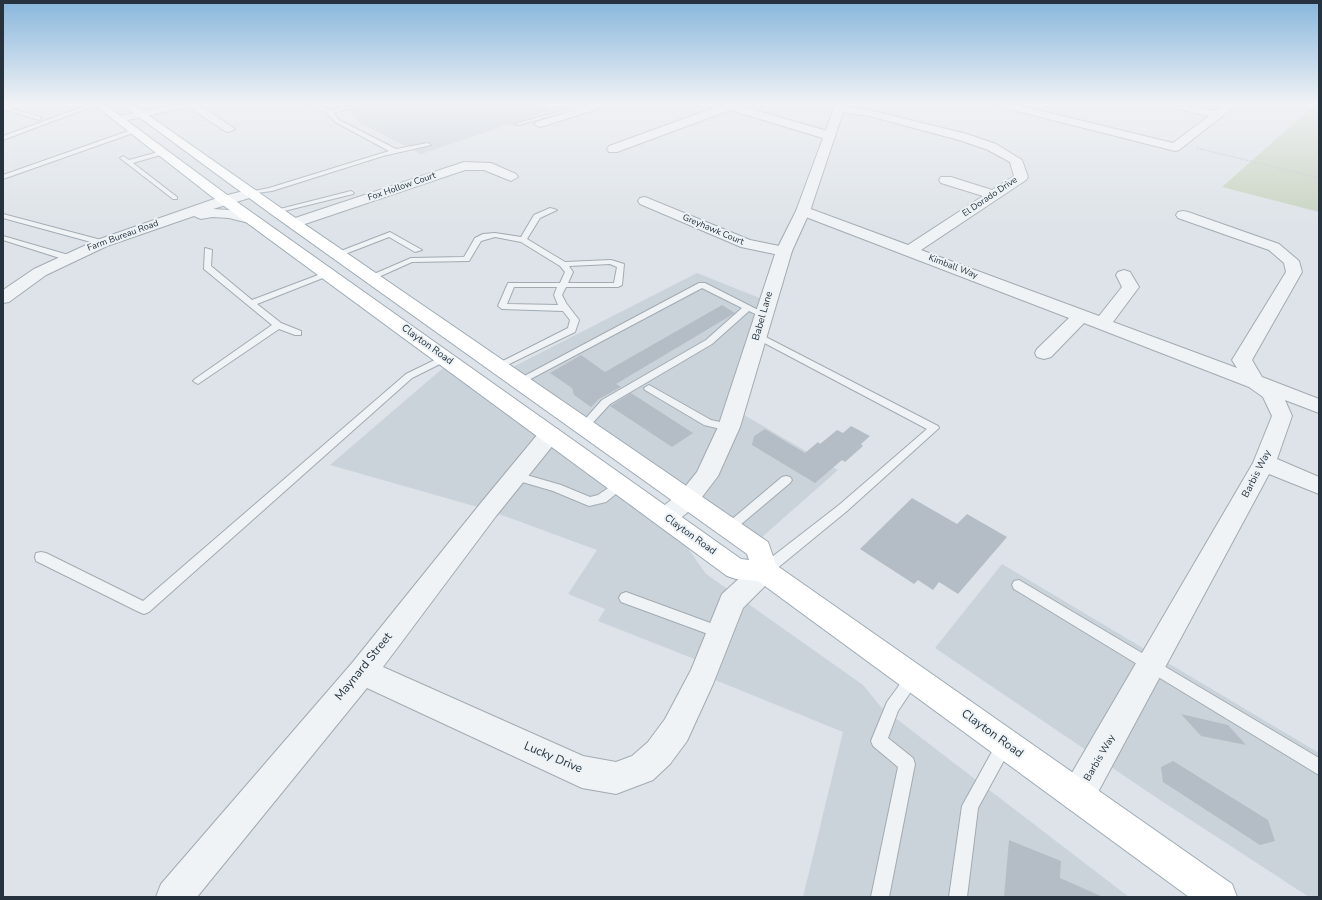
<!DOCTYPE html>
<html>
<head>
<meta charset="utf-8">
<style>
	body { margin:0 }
	#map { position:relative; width:1322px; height:900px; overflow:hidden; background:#dde3e8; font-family:"Nunito Sans",sans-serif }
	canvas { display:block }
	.frame { position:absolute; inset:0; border:4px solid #26333f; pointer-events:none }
</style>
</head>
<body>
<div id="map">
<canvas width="1322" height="900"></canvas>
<div class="frame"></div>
</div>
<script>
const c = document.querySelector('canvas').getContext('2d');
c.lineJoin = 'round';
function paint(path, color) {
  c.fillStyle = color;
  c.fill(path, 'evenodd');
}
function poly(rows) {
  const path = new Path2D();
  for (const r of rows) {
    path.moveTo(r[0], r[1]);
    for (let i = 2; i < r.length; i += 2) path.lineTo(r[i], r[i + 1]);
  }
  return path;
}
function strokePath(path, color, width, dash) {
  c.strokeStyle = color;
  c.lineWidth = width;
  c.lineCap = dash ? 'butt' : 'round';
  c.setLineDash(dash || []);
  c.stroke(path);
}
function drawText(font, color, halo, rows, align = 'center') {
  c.font = font + ' "Nunito Sans",sans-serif';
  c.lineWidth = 4;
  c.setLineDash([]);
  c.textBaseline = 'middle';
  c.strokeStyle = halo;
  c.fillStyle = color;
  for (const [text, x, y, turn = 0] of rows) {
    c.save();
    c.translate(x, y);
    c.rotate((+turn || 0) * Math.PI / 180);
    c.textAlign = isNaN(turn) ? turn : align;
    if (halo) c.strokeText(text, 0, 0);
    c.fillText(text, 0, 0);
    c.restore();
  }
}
const built = poly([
	[352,103,537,103,555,109,421,154,362,124,352,114,339,106],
	[697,273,767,301,734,409,838,470,753,545,505,371],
	[450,362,666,517,706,574,863,685,881,707,1129,897,803,897,843,732,703,675,707,664,598,621,605,609,568,594,597,550,488,510,330,465],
	[1002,564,1319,753,1319,897,1309,897,1157,798,935,648]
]);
const green = poly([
	[1317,103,1319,103,1319,212,1222,187]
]);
const building = poly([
	[722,305,735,313,616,384,621,387,599,399,591,407,574,395,572,388,550,373,581,355,605,372],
	[631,393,693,433,672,447,610,406],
	[851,426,870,436,861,444,863,446,845,462,842,460,815,483,752,445,754,436,765,429,805,453,818,442,820,444,837,430,843,433],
	[912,498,957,524,967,514,1007,537,958,594,939,582,933,590,918,580,914,584,860,549],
	[1181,714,1228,725,1246,745,1201,736],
	[1173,761,1268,820,1275,841,1260,845,1163,782,1161,767],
	[1009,840,1061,861,1060,878,1103,897,1004,897]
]);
const path = poly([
	[1197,148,1319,178]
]);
const service = poly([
	[94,103,101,103,3,140,3,136,94,103],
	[304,103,311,103,330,110,363,103,370,103,333,113,339,120,396,149,428,143,431,145,383,156,272,191,249,194,249,192,269,188,389,151,335,122,325,111,304,103],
	[589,103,597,103,519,125,514,124,589,103],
	[3,107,41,117,42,118,39,120,3,109,3,107],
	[134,129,137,131,136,132,3,179,3,175,134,129],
	[162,151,165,153,164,154,133,163,177,197,177,199,173,199,120,158,123,156,129,160,162,151],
	[351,191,354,193,353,194,276,213,272,211,351,191],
	[550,208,557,210,540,218,527,239,565,262,611,260,624,264,622,285,618,287,566,287,562,295,566,303,579,320,575,332,501,368,498,369,493,366,568,328,570,320,563,311,502,309,498,306,508,283,560,283,565,272,560,266,521,242,495,237,481,241,469,261,412,262,374,279,368,279,367,277,411,258,464,257,475,238,483,234,495,233,521,237,534,215,550,208],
	[610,264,617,267,614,283,568,283,573,272,569,266,610,264],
	[514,287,557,287,554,295,558,305,507,304,514,287],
	[3,214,105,241,106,243,102,245,3,218,3,214],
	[390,232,422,250,415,252,389,237,340,256,333,254,390,232],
	[3,236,72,256,73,258,66,260,3,240,3,236],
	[205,248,212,250,211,266,252,300,326,272,329,272,333,274,257,304,281,323,301,331,301,335,295,335,279,329,198,384,193,381,195,379,272,325,204,269,205,248],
	[699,283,705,283,768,315,764,318,749,311,712,344,610,404,588,428,584,429,579,426,602,400,706,340,742,308,702,288,523,383,517,383,515,381,699,283],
	[758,333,938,426,939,428,847,511,769,575,764,576,759,575,758,571,759,567,839,505,927,429,755,338,755,334,758,333],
	[445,355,450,358,448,360,412,378,149,612,144,614,139,612,36,561,35,557,36,553,41,552,46,553,143,601,406,374,445,355],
	[649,385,711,420,733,425,734,427,729,431,704,425,645,390,644,388,649,385],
	[516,472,561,485,590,497,598,495,617,482,621,481,625,482,627,485,606,502,589,506,553,491,512,479,510,476,512,473,516,472],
	[786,476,790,477,792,480,790,483,733,531,725,531,723,528,725,525,782,477,786,476],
	[1019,580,1319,758,1319,775,1014,589,1012,585,1014,581,1019,580],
	[626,592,724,628,726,632,724,636,719,638,621,602,619,598,621,594,626,592],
	[913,671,918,673,920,678,898,711,888,738,913,758,915,764,889,897,871,897,898,767,873,746,871,741,887,702,908,673,913,671],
	[1005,736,1011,739,1013,744,978,808,967,897,949,897,962,806,999,739,1005,736]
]);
const minor = poly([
	[13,103,28,103,27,105,3,112,3,106,13,103],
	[179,103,197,103,235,129,229,132,225,131,188,107,119,122,113,119,115,117,179,103],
	[596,103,611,103,610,105,544,126,540,127,534,124,536,122,596,103],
	[715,103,730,103,834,133,836,136,830,140,826,139,730,110,617,152,609,152,607,149,609,146,719,106,715,103],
	[992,103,1009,103,1173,143,1209,116,1159,105,1158,103,1177,103,1216,111,1228,103,1239,103,1179,150,1175,151,993,105,992,103],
	[838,106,869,110,967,134,996,144,1022,160,1028,177,1026,180,921,250,1099,316,1122,287,1116,275,1118,272,1124,270,1130,272,1139,287,1113,322,1237,368,1232,360,1286,272,1284,263,1269,250,1178,218,1176,215,1178,212,1183,211,1188,212,1279,244,1299,261,1302,272,1252,360,1262,377,1319,399,1319,413,1285,400,1292,416,1277,459,1319,477,1319,494,1269,474,1090,807,1078,812,1066,807,1061,795,1066,783,1253,463,1272,416,1263,397,1249,387,1084,323,1051,357,1044,359,1037,357,1035,353,1037,349,1069,318,798,214,796,211,798,208,808,208,908,245,983,196,941,183,939,180,941,177,951,177,992,190,1014,176,1010,162,988,150,959,140,869,116,834,111,833,109,838,106],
	[464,162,491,163,516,174,518,177,511,181,484,170,465,170,299,226,294,227,289,226,287,223,289,220,464,162],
	[645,197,750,240,789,248,792,251,789,254,784,256,741,247,640,204,638,201,640,198,645,197],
	[550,427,558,429,561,434,558,439,496,516,383,667,583,756,616,762,632,756,648,742,665,719,691,670,722,594,755,564,764,561,773,564,777,571,773,578,743,608,713,684,687,741,670,764,653,780,616,794,582,788,367,688,197,897,156,897,161,884,352,663,480,504,542,429,550,427]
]);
const tertiary = poly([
	[836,103,846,103,810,211,792,251,740,427,718,476,696,505,675,523,666,526,657,523,654,517,657,511,680,493,697,472,718,427,776,251,796,211,836,103],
	[251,189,256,190,258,193,256,196,213,209,229,210,258,217,260,220,258,223,253,224,229,218,212,217,201,219,194,216,107,246,46,275,9,302,3,303,3,290,34,269,97,240,220,197,251,189]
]);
const primary = poly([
	[92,103,103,103,230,197,741,559,749,560,747,554,271,214,120,103,131,103,281,208,768,542,776,565,1232,884,1237,897,1189,897,758,581,736,579,727,576,220,203,92,103]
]);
const farStreetnames = [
	["Fox Hollow Court",402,187,-19],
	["El Dorado Drive",990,197,-34],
	["Greyhawk Court",713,230,23],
	["Farm Bureau Road",123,236,-20],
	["Kimball Way",953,267,21]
];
const streetNames = [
	["Babel Lane",763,316,-74],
	["Clayton Road",427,345,36],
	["Barbis Way",1257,474,-63],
	["Clayton Road",690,535,36],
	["Barbis Way",1100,758,-60]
];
const nearStreetnames = [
	["Maynard Street",364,667,-51],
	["Clayton Road",992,734,36],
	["Lucky Drive",553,758,23]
];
paint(built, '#cbd3da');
paint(green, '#c6d2be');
paint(building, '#b4bdc5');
strokePath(service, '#a2abb2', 2);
strokePath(minor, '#a2abb2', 2);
strokePath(tertiary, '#a2abb2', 2);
strokePath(primary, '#9caab4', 2);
strokePath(path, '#bbc1c6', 1.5, [1.5, 1.5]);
paint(service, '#f0f3f6');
paint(minor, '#f0f3f6');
paint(tertiary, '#f0f3f6');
paint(primary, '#fff');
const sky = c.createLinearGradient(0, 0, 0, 229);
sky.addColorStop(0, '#87b6dc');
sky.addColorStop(0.45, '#f0f2f5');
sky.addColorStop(1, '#f0f2f500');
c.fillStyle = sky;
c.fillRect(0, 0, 1322, 229);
drawText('9px', '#26333f', '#edf2f5', farStreetnames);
drawText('10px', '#26333f', '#edf2f5', streetNames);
drawText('12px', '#26333f', '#edf2f5', nearStreetnames);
</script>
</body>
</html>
